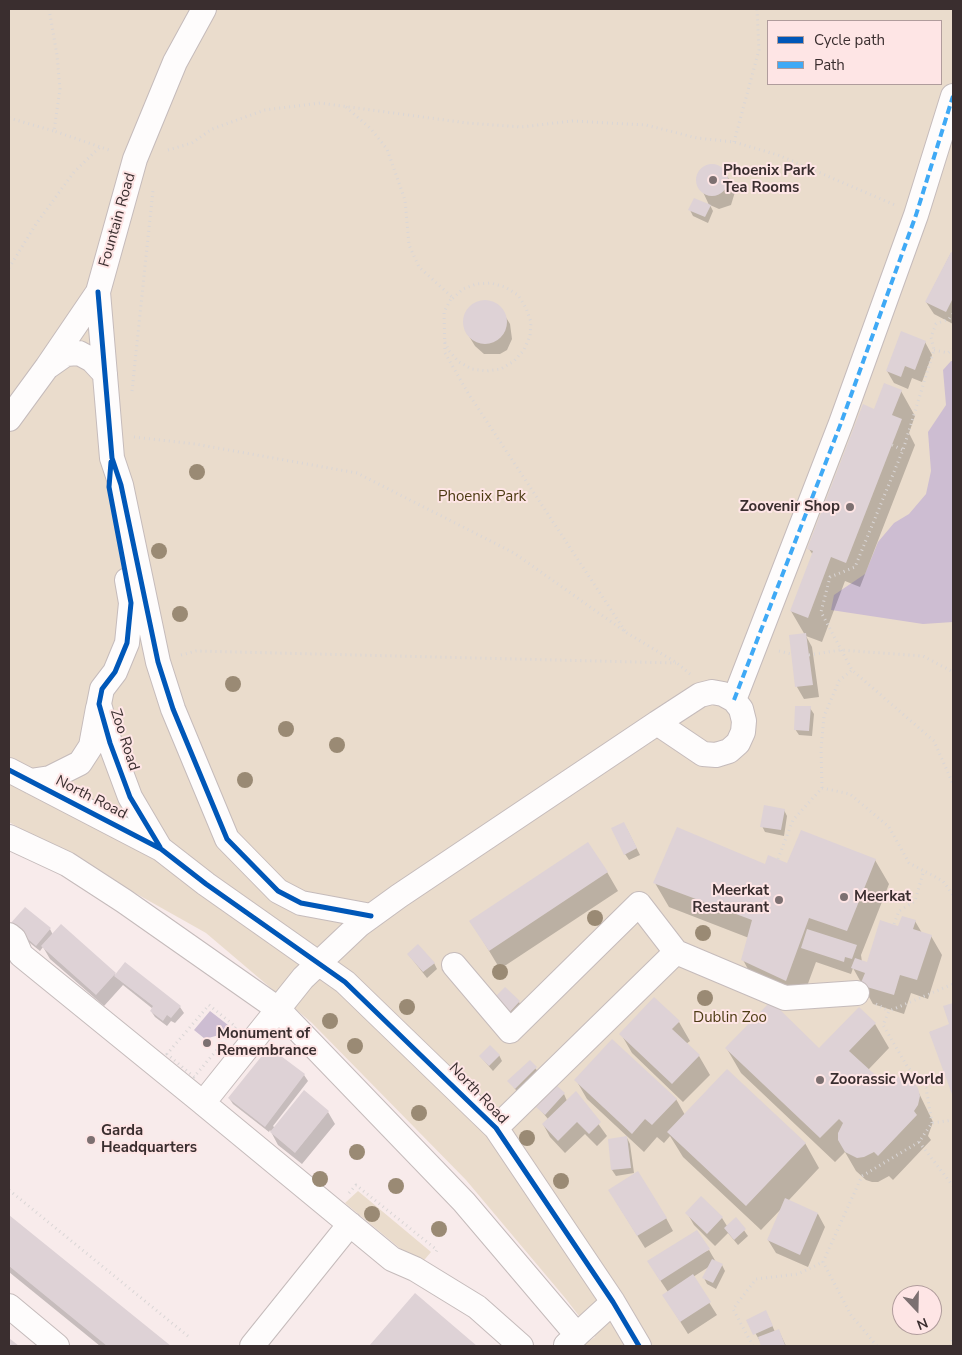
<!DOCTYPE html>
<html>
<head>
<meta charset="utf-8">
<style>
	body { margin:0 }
	#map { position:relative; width:962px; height:1355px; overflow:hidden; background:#f8ebeb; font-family:"Nunito Sans",sans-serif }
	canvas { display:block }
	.frame { position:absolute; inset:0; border:10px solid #3a2e2f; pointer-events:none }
	.legend { position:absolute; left:767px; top:20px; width:175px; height:65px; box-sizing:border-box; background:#fee5e5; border:1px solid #b09c9c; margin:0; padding:6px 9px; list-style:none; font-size:15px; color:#3a2e2f }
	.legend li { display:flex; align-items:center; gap:10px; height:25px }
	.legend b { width:25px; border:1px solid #b09c9c }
	.north { position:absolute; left:892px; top:1285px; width:50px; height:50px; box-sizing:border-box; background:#fee5e5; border:1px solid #b09c9c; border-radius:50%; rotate:159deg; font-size:14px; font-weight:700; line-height:20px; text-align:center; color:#3a2e2f }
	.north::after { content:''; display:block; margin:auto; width:18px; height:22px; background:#7c7071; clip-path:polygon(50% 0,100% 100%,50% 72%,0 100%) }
</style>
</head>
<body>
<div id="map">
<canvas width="962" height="1355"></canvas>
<div class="frame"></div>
<ul class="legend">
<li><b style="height:6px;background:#0057b8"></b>Cycle path</li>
<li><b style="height:6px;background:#3fa9f5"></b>Path</li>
</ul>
<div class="north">N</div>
</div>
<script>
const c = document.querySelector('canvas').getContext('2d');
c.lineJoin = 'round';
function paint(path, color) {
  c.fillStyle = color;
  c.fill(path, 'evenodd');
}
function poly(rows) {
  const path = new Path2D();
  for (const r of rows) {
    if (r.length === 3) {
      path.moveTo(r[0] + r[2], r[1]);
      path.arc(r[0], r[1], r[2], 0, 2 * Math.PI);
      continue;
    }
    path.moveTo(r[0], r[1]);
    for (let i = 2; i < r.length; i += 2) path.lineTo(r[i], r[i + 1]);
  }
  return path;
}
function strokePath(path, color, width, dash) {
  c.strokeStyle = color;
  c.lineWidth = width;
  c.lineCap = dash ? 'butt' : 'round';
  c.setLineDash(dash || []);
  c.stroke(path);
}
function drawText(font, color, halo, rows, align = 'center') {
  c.font = font + ' "Nunito Sans",sans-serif';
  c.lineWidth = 4;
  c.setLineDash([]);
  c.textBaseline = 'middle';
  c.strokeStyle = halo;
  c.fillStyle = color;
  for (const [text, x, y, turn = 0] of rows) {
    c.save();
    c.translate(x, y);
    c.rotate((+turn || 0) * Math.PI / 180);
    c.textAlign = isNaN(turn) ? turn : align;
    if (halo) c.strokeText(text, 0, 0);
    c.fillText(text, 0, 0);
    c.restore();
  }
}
const green = poly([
	[9,9,953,9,953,1346,582,1346,595,1337,566,1299,466,1180,312,1023,206,933,9,822],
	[768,21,941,21,941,84,768,84],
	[902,1295,932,1295,932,1325,902,1325],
	[358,1191,431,1252,420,1265,345,1203]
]);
const water = poly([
	[951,361,953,361,953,622,923,624,831,610,834,595,865,574,878,542,894,523,909,514,926,494,931,471,928,432,946,405,943,370],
	[210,1011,228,1025,219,1035,205,1039,194,1030]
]);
const shadow = poly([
	[713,165,724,169,735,192,731,205,719,209,710,205,713,211,708,223,693,216,690,210,709,205,698,181,702,169],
	[951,253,953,254,953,324,934,314,926,302],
	[482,301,490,302,502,311,510,324,512,339,507,350,500,354,484,354,475,346,467,333,464,318,473,305],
	[925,342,932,355,922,382,912,378,908,389,894,383,887,371],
	[901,391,915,416,909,433,915,445,860,587,845,581,822,642,806,636,812,647,819,697,804,699,797,687,805,635,791,611,813,555,809,549,875,410],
	[810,708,814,714,812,736,799,735,795,729],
	[784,810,787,816,784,836,765,832,762,826],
	[627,829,640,855,629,860,625,854],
	[875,860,889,884,861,955,862,962,868,963,899,927,915,921,922,933,931,936,942,955,928,999,911,993,904,1014,873,1004,853,968,851,974,816,962,800,1005,757,985,743,960,749,938,669,907,655,883,765,865],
	[607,872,618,891,500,969,471,921],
	[50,929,53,935,116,975,180,1007,184,1013,175,1023,171,1021,167,1026,155,1017,151,1011,153,1009,123,985,104,1006,50,959,43,947,40,951,15,931],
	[408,954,434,963,437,969,427,978],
	[519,1002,522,1008,512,1019,497,1006],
	[953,1004,953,1094,930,1032,951,1025,944,1007],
	[679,1022,690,1041,686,1044,699,1056,710,1075,683,1102,632,1053,621,1034],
	[875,1024,889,1048,868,1070,883,1083,915,1085,933,1122,928,1136,931,1140,893,1180,889,1176,878,1182,872,1182,866,1180,856,1171,845,1152,835,1162,741,1073,727,1049,819,1049],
	[269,1048,304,1075,308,1081,273,1126,275,1128,328,1112,335,1124,302,1164,278,1145,270,1130,269,1132,233,1104,229,1098],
	[499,1055,502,1061,493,1071,480,1056],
	[530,1062,540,1074,519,1094,509,1081],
	[576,1080,676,1099,685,1115,805,1143,819,1168,788,1201,818,1214,825,1227,808,1267,776,1253,768,1240,782,1208,761,1230,683,1157,670,1136,664,1143,657,1137,644,1152,587,1099],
	[576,1093,607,1136,597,1146,585,1134,565,1153,550,1137,543,1124,548,1119,538,1107,564,1094,567,1101],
	[627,1138,630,1144,634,1173,616,1176,612,1170],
	[701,1198,722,1218,727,1226,736,1219,748,1236,738,1245,728,1233,715,1246,694,1225,687,1213],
	[617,1203,666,1218,673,1231,645,1248],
	[9,1217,169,1346,100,1346,9,1272],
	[709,1250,716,1262,722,1265,725,1271,716,1289,707,1284,704,1278,710,1266,693,1277,717,1315,688,1334,671,1307,668,1292,656,1274],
	[415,1295,475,1346,371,1346],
	[769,1318,775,1332,779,1331,786,1346,763,1346,748,1321]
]);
const building = poly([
	[712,180,16],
	[694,198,711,205,705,217,688,210],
	[951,252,953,253,953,298,946,312,925,302],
	[485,322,22],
	[901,331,926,341,915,370,905,366,901,377,886,371],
	[884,383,902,390,892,415,902,419,846,563,831,557,808,618,790,611,813,551,807,549,863,404,874,409],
	[806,633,813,685,795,687,789,635],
	[795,706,811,706,809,731,794,730],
	[764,805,785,809,781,830,760,827],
	[624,822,637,848,624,855,611,828],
	[677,827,765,864,768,855,787,863,801,830,876,859,847,931,809,918,786,981,741,960,752,920,653,883],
	[588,842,608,872,489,951,469,921],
	[25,907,51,928,36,946,10,924],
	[902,916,916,920,913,929,932,935,917,980,900,975,894,995,860,985,865,973,851,968,855,958,867,962,880,920,898,926],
	[61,924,116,973,96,995,41,946],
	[807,929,857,945,852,959,845,957,844,962,801,948],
	[418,944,435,963,423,972,407,954],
	[125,962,181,1006,171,1018,167,1015,163,1021,150,1011,153,1006,114,976],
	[505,987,520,1001,508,1014,492,1000],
	[654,997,680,1021,672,1029,700,1055,672,1084,619,1034],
	[771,1001,819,1048,859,1007,876,1023,849,1051,883,1082,894,1076,910,1079,918,1088,920,1096,918,1105,914,1111,917,1115,878,1156,874,1152,864,1157,857,1158,845,1152,838,1140,838,1133,843,1123,839,1119,820,1138,725,1048],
	[953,1003,953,1097,929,1032,949,1024,943,1006],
	[612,1039,677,1099,652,1125,645,1119,632,1134,574,1080],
	[490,1045,500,1055,489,1066,479,1056],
	[269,1047,305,1074,265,1127,228,1098],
	[530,1060,537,1067,515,1089,507,1081],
	[727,1069,806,1143,746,1206,667,1132],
	[556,1085,565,1093,545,1115,536,1107],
	[304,1090,329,1111,295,1153,270,1132],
	[576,1091,601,1122,589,1134,577,1122,558,1141,542,1124],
	[627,1136,631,1168,611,1170,608,1139],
	[638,1171,667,1218,637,1236,608,1190],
	[701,1196,723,1217,707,1234,685,1213],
	[785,1198,818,1213,800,1255,767,1240],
	[9,1215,171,1346,107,1346,9,1266],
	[736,1217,746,1229,734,1240,724,1228],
	[697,1230,710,1249,660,1281,647,1261],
	[712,1259,723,1264,713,1283,702,1278],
	[693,1274,711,1302,680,1322,662,1295],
	[415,1293,477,1346,369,1346],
	[766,1310,773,1326,753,1335,746,1320],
	[779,1329,785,1345,761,1346,758,1337],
	[9,1338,19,1346,9,1346]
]);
const path = poly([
	[49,9,57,55,60,89,54,131,112,151],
	[346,107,371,129,387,149,405,200,409,245,419,267,452,297,444,312,445,353,468,393,625,631],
	[9,118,54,131],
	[734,142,759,50,757,9],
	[168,150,192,143,212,129,265,110,320,103,467,123,521,127,572,121,646,125,697,138,734,142,778,155,895,205],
	[9,268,36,224,74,172,100,147],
	[953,314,949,319,936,324,931,337,934,350,903,450,855,567,830,577,821,612,852,670,934,741,953,784],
	[445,342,449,351,459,362,472,369,486,371,501,369,514,361,524,350,530,336,531,322,526,308,518,295,505,287,491,283,476,284,463,289,452,299],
	[934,350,948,353,953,349],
	[132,391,153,190],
	[134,437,195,444,357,473,514,553,627,633,677,663,690,674],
	[892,445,903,450],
	[779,651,791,654],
	[181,655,196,651,676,663],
	[809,655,840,650,923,656,953,672],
	[822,788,850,794,889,827,909,863,943,881,953,895],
	[778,859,793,820,822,788,821,749,824,716,839,681,852,670],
	[894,924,899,911,915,901,924,870],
	[876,1004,889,1011],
	[209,1005,236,1027,194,1077,167,1054,209,1005],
	[932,1123,926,1088,907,1066,883,1025,889,1011,953,984],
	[919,1142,953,1186],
	[9,1190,189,1337],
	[349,1193,356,1185,437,1250,435,1254],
	[753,1346,733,1309,756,1279,798,1274,823,1262],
	[877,1346,851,1315,823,1262,862,1176,919,1142,932,1123,953,1120],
	[950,1346,953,1339]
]);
const minor = poly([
	[98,292,112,458,121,485,158,662,173,709,227,839,278,891,301,903,371,916],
	[49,366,66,354,79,353,92,360,105,374],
	[9,419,47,367,98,292,135,159,175,62,204,9],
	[127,580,131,603,127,643,115,672,102,689,99,704,110,743,130,797,160,848],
	[712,692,723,694,734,700,741,709,744,721,743,732,738,743,729,751,716,755,703,754,657,723,700,695,712,692],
	[734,700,841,423,916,215,953,96],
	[9,770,161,849,206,884,345,982,496,1128,613,1302,639,1346],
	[30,781,50,778,80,763,91,746,98,708],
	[9,837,67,864,124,901,278,1009,464,1202,577,1335],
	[9,935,14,939,21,955,203,1103,303,978,359,925,399,896,657,723],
	[454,965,510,1031,639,904,676,952],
	[203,1103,392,1259,415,1269,477,1307,521,1346],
	[496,1128,676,952,785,998,857,993],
	[9,1306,57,1346],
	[566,1345,613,1302],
	[252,1346,350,1224]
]);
const quiet = poly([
	[734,700,841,423,916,215,953,96]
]);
const cycleway = poly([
	[98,292,112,458,121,485,158,662,173,709,227,839,278,891,301,903,371,916],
	[111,462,109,487,131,603,127,643,115,672,102,689,99,704,110,743,130,797,160,847],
	[9,770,161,849,206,884,345,982,496,1128,613,1302,639,1346]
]);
const trees = [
	[197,472],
	[159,551],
	[180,614],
	[233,684],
	[286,729],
	[337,745],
	[245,780],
	[595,918],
	[703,933],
	[500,972],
	[705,998],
	[407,1007],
	[330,1021],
	[355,1046],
	[419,1113],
	[527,1138],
	[357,1152],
	[320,1179],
	[561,1181],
	[396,1186],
	[372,1214],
	[439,1229]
];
const markers = [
	[713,180,5,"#7c7071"],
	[850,507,5,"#7c7071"],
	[844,897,5,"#7c7071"],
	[779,900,5,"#7c7071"],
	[207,1043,5,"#7c7071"],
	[820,1080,5,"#7c7071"],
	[91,1140,5,"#7c7071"]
];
const poiNames = [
	["Phoenix Park",723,171],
	["Tea Rooms",723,188],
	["Zoovenir Shop",840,507,"right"],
	["Meerkat",769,891,"right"],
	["Restaurant",769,908,"right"],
	["Meerkat",854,897],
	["Monument of",217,1034],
	["Remembrance",217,1051],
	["Zoorassic World",830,1080],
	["Garda",101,1131],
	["Headquarters",101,1148]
];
const streetNames = [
	["Fountain Road",118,220,-74],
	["Zoo Road",124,740,72],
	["North Road",91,798,27],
	["North Road",478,1094,46]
];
const parkNames = [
	["Phoenix Park",482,497],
	["Dublin Zoo",730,1018]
];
paint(green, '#eadccc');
paint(water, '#cdbdd2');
paint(shadow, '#0003');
paint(building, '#ded2d6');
strokePath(minor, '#c5bbbb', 26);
strokePath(path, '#dad6d6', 3, [1, 4]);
strokePath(minor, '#fefcfc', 24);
strokePath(quiet, '#3fa9f5', 4, [8, 4]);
strokePath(cycleway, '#0057b8', 5);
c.fillStyle = '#9a8a74';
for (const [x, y] of trees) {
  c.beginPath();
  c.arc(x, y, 8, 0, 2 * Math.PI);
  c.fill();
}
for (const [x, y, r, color] of markers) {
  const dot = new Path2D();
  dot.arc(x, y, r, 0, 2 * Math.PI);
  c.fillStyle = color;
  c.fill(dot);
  strokePath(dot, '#fee5e5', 2);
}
drawText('bold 15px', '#3a2e2f', '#fee5e5', poiNames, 'left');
drawText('15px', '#3a2e2f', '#fee5e5', streetNames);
drawText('15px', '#4d3b13', '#fee5e5', parkNames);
</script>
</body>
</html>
